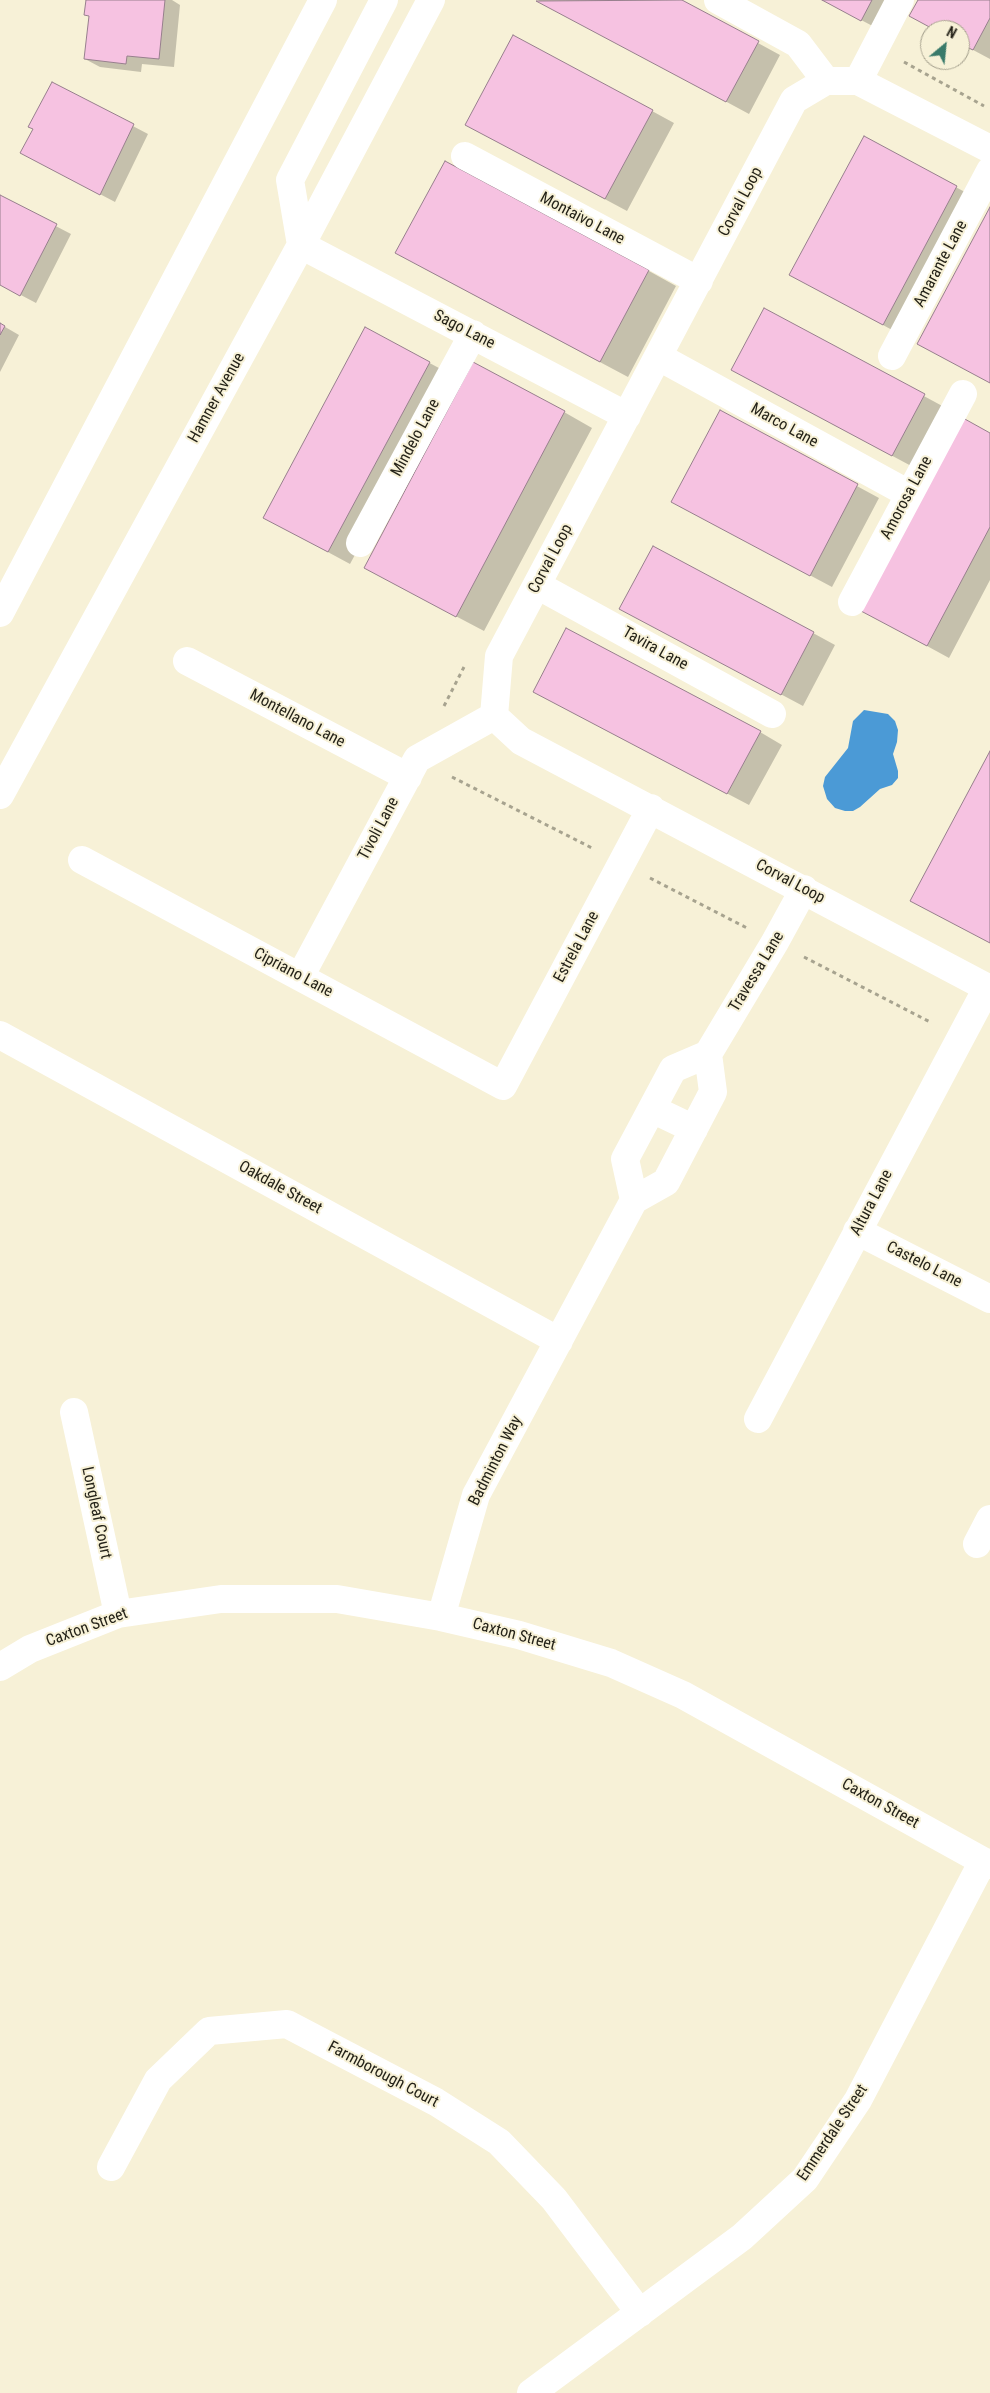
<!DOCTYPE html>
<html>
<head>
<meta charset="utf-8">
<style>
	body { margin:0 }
	#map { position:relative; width:990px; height:2393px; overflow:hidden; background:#f7f1d7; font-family:"Roboto Condensed",sans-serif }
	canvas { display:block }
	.north { position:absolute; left:920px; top:20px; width:50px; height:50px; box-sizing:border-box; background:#f7f1d7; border:1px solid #a39e8b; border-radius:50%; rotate:28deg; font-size:14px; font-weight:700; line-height:20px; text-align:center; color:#242218 }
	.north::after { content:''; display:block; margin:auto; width:18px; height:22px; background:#397a6a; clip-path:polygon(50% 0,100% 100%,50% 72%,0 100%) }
</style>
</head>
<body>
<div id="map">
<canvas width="990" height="2393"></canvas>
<div class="north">N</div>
</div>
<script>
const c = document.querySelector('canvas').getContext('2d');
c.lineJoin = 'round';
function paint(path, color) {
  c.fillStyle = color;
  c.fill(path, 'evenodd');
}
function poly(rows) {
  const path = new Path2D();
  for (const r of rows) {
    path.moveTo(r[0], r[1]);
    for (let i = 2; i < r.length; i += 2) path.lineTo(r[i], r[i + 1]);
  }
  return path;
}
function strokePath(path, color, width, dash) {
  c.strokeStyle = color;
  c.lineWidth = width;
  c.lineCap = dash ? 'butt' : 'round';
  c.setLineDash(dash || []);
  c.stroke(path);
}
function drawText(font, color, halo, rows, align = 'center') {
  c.font = font + ' "Roboto Condensed",sans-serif';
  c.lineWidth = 4;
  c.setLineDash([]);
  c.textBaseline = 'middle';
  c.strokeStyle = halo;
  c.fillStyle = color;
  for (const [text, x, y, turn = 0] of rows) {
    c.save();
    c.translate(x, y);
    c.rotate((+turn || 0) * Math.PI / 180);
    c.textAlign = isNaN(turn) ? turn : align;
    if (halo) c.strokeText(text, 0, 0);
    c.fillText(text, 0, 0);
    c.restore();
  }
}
const water = poly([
	[864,710,888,714,895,721,898,730,897,742,893,754,898,771,898,778,892,785,880,789,860,807,853,811,845,811,835,808,827,799,823,786,825,777,848,748,853,721]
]);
const shadow = poly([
	[88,0,172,0,180,5,174,67,142,64,141,72,100,67,85,59,91,17,86,14],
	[538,0,679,0,780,55,749,114],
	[823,0,901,0,884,32],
	[919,0,990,0,990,59,960,43,960,30,935,30],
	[53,84,148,134,115,202,37,161,34,129],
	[652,111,674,123,627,211,489,137],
	[864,138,978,199,905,337,813,287],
	[0,197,71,234,36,303,0,284],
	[425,269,649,271,676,286,628,377],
	[765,310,946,408,915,468,754,382],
	[0,324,19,335,0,372],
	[366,329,452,375,350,564,287,530],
	[564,412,592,428,484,631,393,583],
	[720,412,879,498,832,587,695,514],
	[990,434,990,580,949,658,863,611],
	[643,621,813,633,835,645,803,706],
	[557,704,760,732,782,745,749,805]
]);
const building = poly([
	[86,0,165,0,159,59,127,56,126,64,84,59,89,16,84,15,86,0],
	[682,0,759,41,726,102,536,1,682,0],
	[822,0,872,0,861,21,822,0],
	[918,0,990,0,990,18,973,50,960,44,960,30,935,30,909,16,918,0],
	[513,35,653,110,605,199,465,125,513,35],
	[52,82,134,124,100,195,20,153,33,129,28,127,52,82],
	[864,136,957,186,883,325,789,275,864,136],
	[445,161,649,270,600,362,395,253,445,161],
	[0,195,57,224,20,296,0,285,0,195],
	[990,207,990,383,917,344,990,207],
	[764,308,925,394,892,456,731,370,764,308],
	[0,323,5,326,0,335,0,323],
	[365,327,430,362,328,552,263,518,365,327],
	[473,362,565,411,456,617,364,568,473,362],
	[720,410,858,484,810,576,671,502,720,410],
	[963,418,990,433,990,527,927,646,861,611,963,418],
	[653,546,814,632,781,695,619,609,653,546],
	[566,628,761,731,727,794,533,692,566,628],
	[990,751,990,943,910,901,990,751]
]);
const path = poly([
	[904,62,984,106],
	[444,706,464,667],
	[452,777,594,849],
	[650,878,747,928],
	[804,957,932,1023]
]);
const minor = poly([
	[718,0,798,44,826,81],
	[858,81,900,0],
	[465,156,699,281],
	[301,245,627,416],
	[892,356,990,171],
	[659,357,909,494],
	[360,543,473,334],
	[537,585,772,714],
	[852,602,963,394],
	[187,661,408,777],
	[494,716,499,656,794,100,826,81,858,81,990,149],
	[494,716,521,741,990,989],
	[82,860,503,1086,651,808],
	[300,977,417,759,494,716],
	[0,1035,559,1341],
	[652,1109,694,1129],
	[634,1200,625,1159,673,1069,708,1054,775,942,804,889],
	[857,1231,990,1299],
	[74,1412,118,1614],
	[758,1419,987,988],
	[977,1544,990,1519],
	[441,1617,476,1495,634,1200,666,1182,713,1092,708,1054],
	[0,1667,30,1649,118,1614,221,1599,337,1599,441,1617,519,1635,611,1663,683,1695,990,1865],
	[111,2167,158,2080,209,2031,287,2024,436,2102,499,2142,554,2199,640,2313],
	[531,2393,742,2237,805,2179,858,2100,983,1861]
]);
const major = poly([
	[301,245,290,180,384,0],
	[0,613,323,0],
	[0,795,301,245,431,0]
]);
const streetNames = [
	["Corval Loop",741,202,-62],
	["Montaivo Lane",582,219,28],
	["Amarante Lane",941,264,-62],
	["Sago Lane",464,330,27],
	["Hamner Avenue",217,398,-61],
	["Marco Lane",784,426,29],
	["Mindelo Lane",416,438,-62],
	["Amorosa Lane",907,498,-62],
	["Corval Loop",551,559,-62],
	["Tavira Lane",655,649,29],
	["Montellano Lane",297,719,28],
	["Tivoli Lane",379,829,-62],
	["Corval Loop",790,882,28],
	["Estrela Lane",577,947,-62],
	["Travessa Lane",757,972,-59],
	["Cipriano Lane",293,973,28],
	["Oakdale Street",280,1188,29],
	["Altura Lane",872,1203,-62],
	["Castelo Lane",924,1265,27],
	["Badminton Way",496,1461,-63],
	["Longleaf Court",96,1513,78],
	["Caxton Street",87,1628,-20],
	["Caxton Street",514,1635,15],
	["Caxton Street",880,1804,29],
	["Farmborough Court",383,2075,28],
	["Emmerdale Street",833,2133,-56]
];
paint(water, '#4b9ad6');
paint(shadow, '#0003');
paint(building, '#f6c2e1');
strokePath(building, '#977f8d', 1);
strokePath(path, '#a7a38f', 3, [4, 4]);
strokePath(minor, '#fff', 28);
strokePath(major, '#fff', 28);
drawText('16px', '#242218', '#f7f1d7', streetNames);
</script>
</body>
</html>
